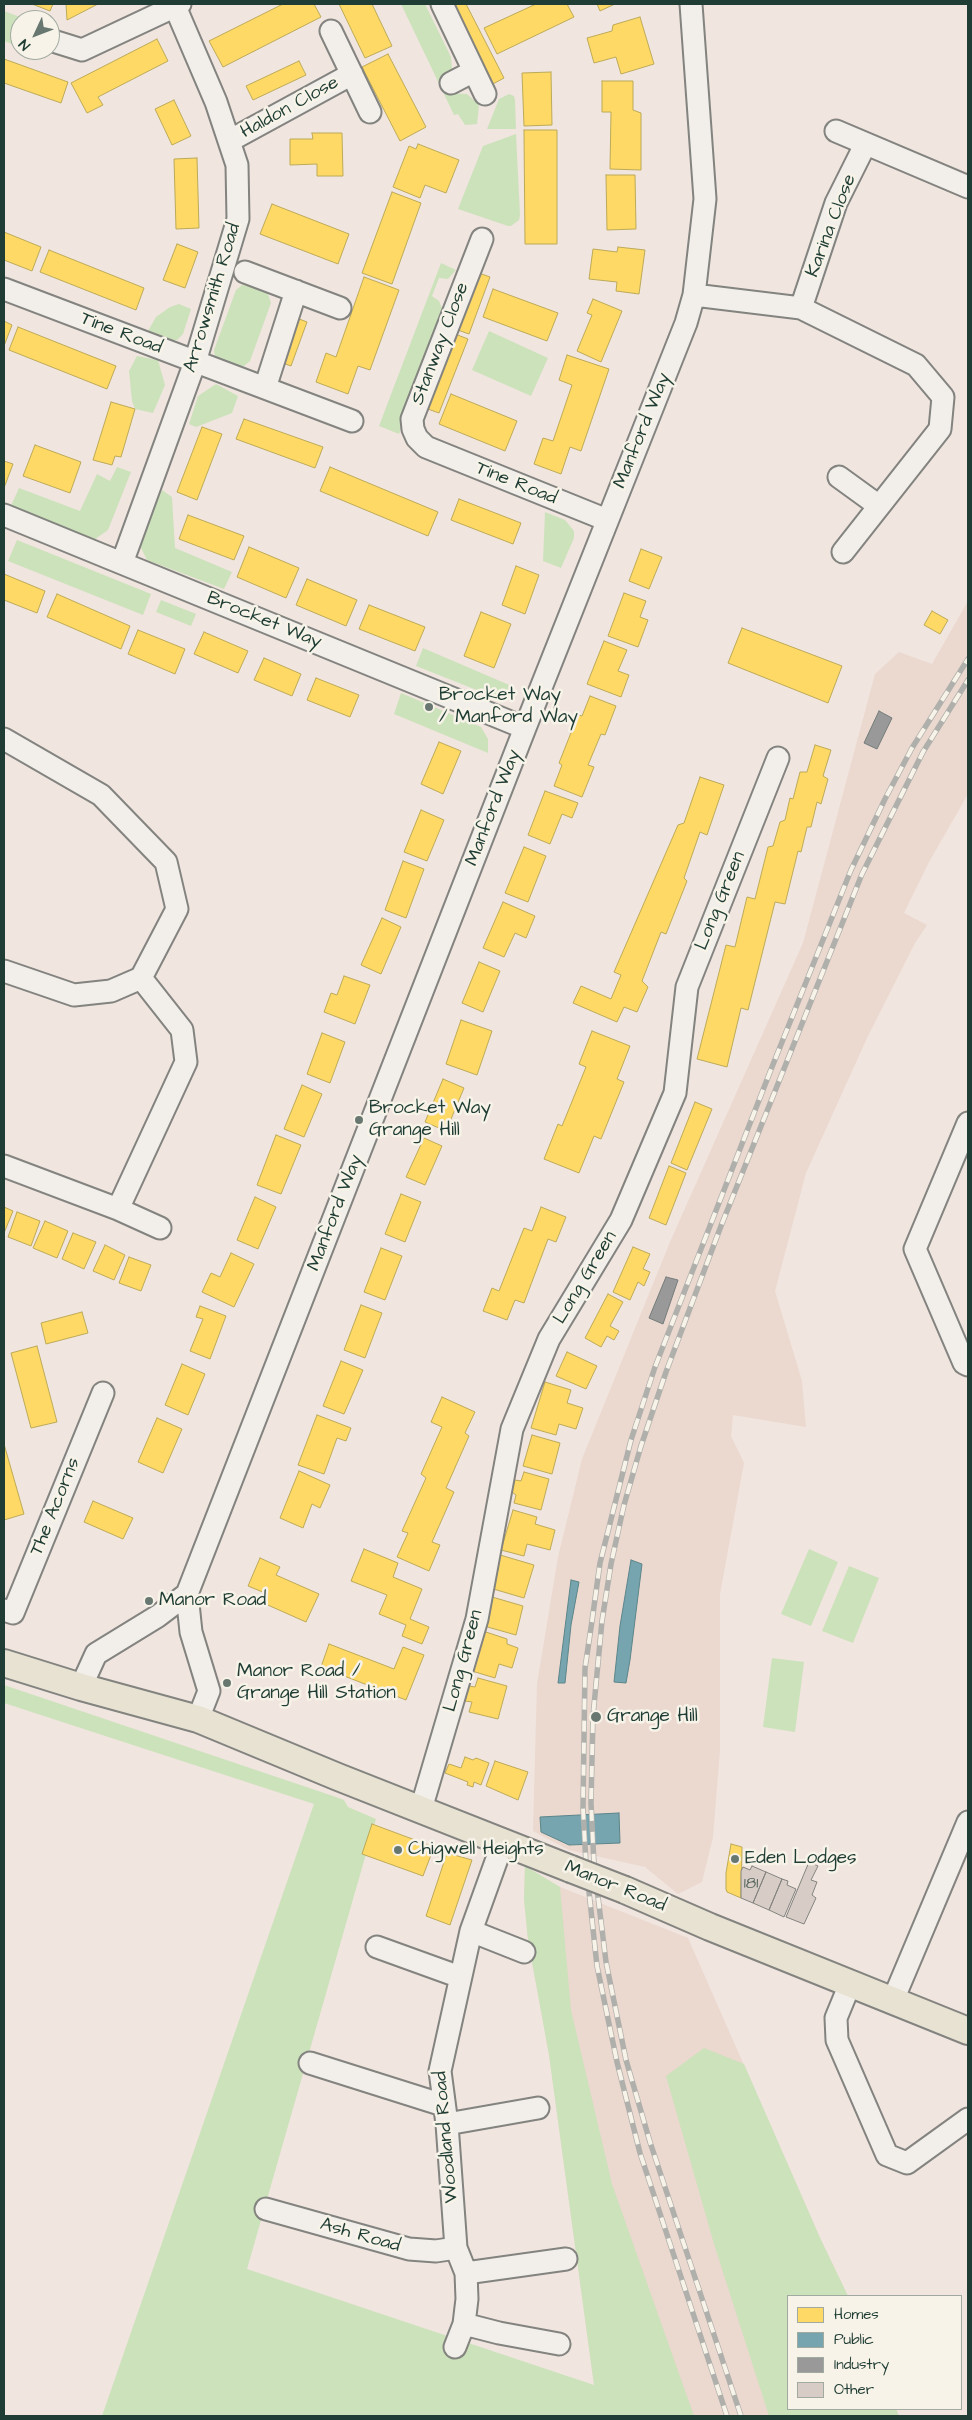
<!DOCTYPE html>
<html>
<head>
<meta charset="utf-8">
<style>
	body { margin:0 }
	#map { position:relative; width:972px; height:2420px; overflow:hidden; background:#f0e5df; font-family:"Architects Daughter",sans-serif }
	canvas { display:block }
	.frame { position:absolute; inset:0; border:5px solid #1f3d34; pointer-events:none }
	.legend { position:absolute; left:787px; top:2295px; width:175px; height:115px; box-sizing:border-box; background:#f7f3e8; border:1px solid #a1aaa0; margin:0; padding:6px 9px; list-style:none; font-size:15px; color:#1f3d34 }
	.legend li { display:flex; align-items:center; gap:10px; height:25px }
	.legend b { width:25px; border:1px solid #a1aaa0 }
	.north { position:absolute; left:10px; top:10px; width:50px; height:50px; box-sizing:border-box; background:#f7f3e8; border:1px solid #a1aaa0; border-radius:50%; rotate:227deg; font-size:14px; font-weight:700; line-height:20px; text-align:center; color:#1f3d34 }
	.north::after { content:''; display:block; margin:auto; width:18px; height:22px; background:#687870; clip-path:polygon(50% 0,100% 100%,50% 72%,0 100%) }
</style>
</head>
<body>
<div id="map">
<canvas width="972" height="2420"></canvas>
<div class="frame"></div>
<ul class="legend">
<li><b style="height:14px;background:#ffd966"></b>Homes</li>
<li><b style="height:14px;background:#76a5af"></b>Public</li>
<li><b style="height:14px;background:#999"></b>Industry</li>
<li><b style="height:14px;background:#d8ccc6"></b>Other</li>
</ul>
<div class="north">N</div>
</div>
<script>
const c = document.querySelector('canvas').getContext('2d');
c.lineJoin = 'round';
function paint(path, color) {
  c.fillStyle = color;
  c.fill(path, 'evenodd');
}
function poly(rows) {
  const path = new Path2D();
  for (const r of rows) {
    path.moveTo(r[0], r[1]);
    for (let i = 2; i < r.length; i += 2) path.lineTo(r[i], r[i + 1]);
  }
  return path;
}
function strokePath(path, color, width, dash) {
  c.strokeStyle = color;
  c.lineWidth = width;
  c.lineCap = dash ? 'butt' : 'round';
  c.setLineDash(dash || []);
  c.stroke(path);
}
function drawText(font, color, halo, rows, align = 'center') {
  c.font = font + ' "Architects Daughter",sans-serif';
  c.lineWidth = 5;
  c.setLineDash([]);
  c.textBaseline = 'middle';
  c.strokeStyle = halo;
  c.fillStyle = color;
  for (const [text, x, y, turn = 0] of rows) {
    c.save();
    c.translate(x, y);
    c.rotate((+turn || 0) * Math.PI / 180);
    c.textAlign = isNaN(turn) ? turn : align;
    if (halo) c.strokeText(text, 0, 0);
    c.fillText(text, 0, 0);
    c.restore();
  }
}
const built = poly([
	[968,601,968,794,929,862,904,913,927,925,915,943,867,1038,806,1173,775,1291,802,1381,806,1427,733,1415,731,1436,744,1463,720,1594,720,1750,713,1837,702,1882,678,1894,645,1867,569,1850,533,1831,537,1684,558,1557,582,1459,670,1242,803,943,875,674,899,652,932,664],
	[525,1866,560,1887,688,1938,821,2240,848,2296,788,2296,788,2409,896,2409,899,2416,602,2416,594,2385,549,2055,528,1940,524,1899]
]);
const green = poly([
	[401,4,425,4,451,57,452,69,441,79,448,93,467,94,475,101,479,106,477,124,465,125,458,114,454,115],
	[4,11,28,20,20,20,20,47,4,41],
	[509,94,514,96,515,100,516,129,487,129,499,99],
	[516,134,520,215,519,220,511,226,508,226,458,209,483,146],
	[441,263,456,270,448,279,439,278,432,296,439,301,443,311,399,434,379,426],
	[242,285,261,288,268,294,271,303,250,361,244,366,235,366,225,363,215,357,214,350,236,290],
	[179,304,191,309,183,334,177,340,167,341,148,331,156,317,170,307],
	[489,331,548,358,531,396,472,370],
	[137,356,158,360,165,385,153,413,135,409,132,401,129,371],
	[216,384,238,396,232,413,196,427,189,424,198,396],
	[117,467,131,472,108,530,91,542,9,510,19,488,80,511,97,474,110,481],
	[162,490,172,497,175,548,232,572,224,589,147,560,139,544],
	[545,512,565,520,574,531,574,538,561,568,543,561],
	[17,540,151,594,143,615,8,561],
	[161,600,196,614,191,626,156,612],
	[423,648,514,687,506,696,497,698,416,666],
	[401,693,481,727,488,739,488,753,394,714],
	[809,1549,838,1562,811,1626,781,1614],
	[849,1566,879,1578,853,1643,822,1631],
	[772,1658,804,1662,795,1732,763,1727],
	[4,1685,333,1796,344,1800,348,1807,376,1819,247,2269,594,2385,549,2055,528,1940,524,1899,525,1866,560,1887,571,2010,612,2184,694,2416,102,2416,314,1804,4,1703],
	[704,2048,744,2064,821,2240,848,2296,788,2296,788,2409,896,2409,899,2416,769,2416,714,2244,666,2076]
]);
const homes = poly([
	[32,4,53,4,50,11,32,4],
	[66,4,98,4,67,20,66,4],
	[283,4,314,4,321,17,223,67,209,41,283,4],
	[339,4,372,4,392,46,365,58,339,4],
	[449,4,466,4,504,78,491,85,449,4],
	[536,4,567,4,574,17,497,54,484,28,536,4],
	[597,4,615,4,600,11,597,4],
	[640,17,654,64,621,74,616,57,594,63,587,38,612,31,613,25,640,17],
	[157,39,168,61,98,97,103,105,87,113,71,83,157,39],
	[388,54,426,127,400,141,362,67,388,54],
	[4,59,68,82,61,103,4,83,4,59],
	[299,61,306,75,253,100,246,86,299,61],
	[551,72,552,125,524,126,522,73,551,72],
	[602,81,633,81,633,110,641,113,641,170,610,169,611,112,602,112,602,81],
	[174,100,191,136,172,145,155,109,174,100],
	[524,130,557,130,557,244,525,244,524,130],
	[312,133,342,133,343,176,317,176,317,164,290,165,290,139,313,139,312,133],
	[418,144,459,160,446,193,425,185,420,198,393,187,409,146,416,149,418,144],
	[197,158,199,228,176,229,174,159,197,158],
	[606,175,635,175,636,229,607,230,606,175],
	[392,192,421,203,392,284,362,273,392,192],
	[272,204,349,234,338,264,260,234,272,204],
	[4,232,41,247,32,271,4,260,4,232],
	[177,244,198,252,185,288,163,280,177,244],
	[618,247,645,250,639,294,616,291,617,282,589,279,593,249,617,252,618,247],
	[49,250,144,288,136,310,40,272,49,250],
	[476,272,490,277,469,334,455,329,476,272],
	[364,277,399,290,370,370,358,366,348,394,316,382,326,353,336,357,364,277],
	[493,289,558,313,547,341,483,317,493,289],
	[593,299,622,311,601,362,577,351,592,315,587,313,593,299],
	[294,317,307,322,291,366,277,361,294,317],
	[4,321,12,325,4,346,4,321],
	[18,327,116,366,107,389,9,350,18,327],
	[455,334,468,339,439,413,425,408,455,334],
	[567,355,609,369,581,451,570,447,561,474,534,464,543,438,553,441,572,385,559,380,567,355],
	[451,394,517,421,505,451,439,424,451,394],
	[111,402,135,409,121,457,115,456,112,465,93,460,111,402],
	[244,419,323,447,315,468,236,439,244,419],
	[202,427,222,434,197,500,177,492,202,427],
	[35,445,81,462,70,493,23,476,35,445],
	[4,461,13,464,4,488,4,461],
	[330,467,438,512,428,536,320,491,330,467],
	[459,499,521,523,513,544,451,520,459,499],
	[188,515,244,536,234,560,179,539,188,515],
	[249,547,299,568,286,598,237,577,249,547],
	[641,549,662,557,649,589,629,581,641,549],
	[516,566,539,575,525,614,502,605,516,566],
	[4,574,45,591,37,613,4,600,4,574],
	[307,579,357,600,346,626,296,605,307,579],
	[624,593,646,601,640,617,648,620,638,647,608,636,624,593],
	[57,594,130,626,121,649,47,617,57,594],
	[369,605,425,627,415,651,359,629,369,605],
	[932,611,948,620,940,634,924,625,932,611],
	[481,612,511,624,494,668,464,656,481,612],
	[742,628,842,666,828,703,728,663,742,628],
	[138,630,185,649,175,674,128,654,138,630],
	[204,632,248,651,238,673,194,654,204,632],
	[604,641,627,650,618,671,629,675,621,697,587,684,604,641],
	[264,658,301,674,292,696,254,680,264,658],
	[316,678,359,695,350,717,307,700,316,678],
	[590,696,616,706,605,735,601,734,588,765,594,767,582,797,554,786,562,765,559,763,578,715,582,716,590,696],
	[439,742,461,751,443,794,421,784,439,742],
	[815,745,831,750,823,776,828,779,821,804,817,802,811,827,807,827,801,852,798,851,785,904,775,902,748,1010,741,1008,727,1067,697,1059,726,945,735,947,747,897,755,899,768,847,773,846,780,822,785,820,790,798,793,799,800,772,807,772,815,745],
	[700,777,724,785,707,835,700,832,684,878,687,881,666,934,661,932,642,981,648,987,637,1012,624,1007,617,1022,573,1003,581,986,611,999,621,975,614,972,678,825,684,823,700,777],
	[545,791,578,803,572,818,562,814,550,844,528,835,545,791],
	[421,810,444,820,427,861,404,852,421,810],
	[524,847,546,856,528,902,505,893,524,847],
	[403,861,424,869,406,918,385,910,403,861],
	[503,902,535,916,526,938,515,933,504,957,483,948,503,902],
	[382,918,401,927,381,974,361,965,382,918],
	[479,962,500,971,483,1012,462,1003,479,962],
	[344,976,370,985,355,1024,324,1012,331,993,337,995,344,976],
	[461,1020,492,1031,477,1075,446,1064,461,1020],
	[592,1031,630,1046,617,1079,624,1082,601,1139,594,1136,579,1173,544,1159,558,1124,562,1126,586,1067,579,1064,592,1031],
	[322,1033,345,1042,330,1083,307,1074,322,1033],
	[443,1079,464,1088,446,1131,425,1122,443,1079],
	[302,1085,322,1094,304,1137,284,1129,302,1085],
	[695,1102,712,1109,687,1170,671,1163,695,1102],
	[276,1135,301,1145,281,1194,257,1185,276,1135],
	[424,1138,442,1146,425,1185,406,1177,424,1138],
	[669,1166,686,1173,666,1225,649,1218,669,1166],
	[401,1194,421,1202,405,1242,385,1234,401,1194],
	[255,1197,276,1207,258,1249,237,1240,255,1197],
	[4,1207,13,1211,4,1233,4,1207],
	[541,1207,566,1217,556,1242,548,1239,524,1303,515,1300,507,1320,483,1311,492,1288,499,1291,524,1228,532,1231,541,1207],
	[17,1212,40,1221,31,1246,8,1237,17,1212],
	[45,1221,68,1231,57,1258,33,1248,45,1221],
	[73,1233,96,1242,84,1269,62,1259,73,1233],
	[105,1245,125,1255,114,1280,93,1271,105,1245],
	[633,1247,650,1254,643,1269,650,1272,644,1286,638,1282,630,1300,613,1292,633,1247],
	[381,1248,402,1256,385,1300,364,1292,381,1248],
	[231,1253,254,1264,234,1307,202,1292,211,1273,220,1277,231,1253],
	[129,1257,151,1265,141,1291,119,1283,129,1257],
	[608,1294,623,1302,610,1326,619,1331,614,1340,607,1336,601,1347,585,1338,608,1294],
	[361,1305,382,1313,365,1358,344,1350,361,1305],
	[200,1306,226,1316,210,1359,190,1351,203,1319,196,1317,200,1306],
	[82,1312,88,1333,46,1344,41,1323,82,1312],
	[37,1346,57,1422,31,1428,11,1353,37,1346],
	[567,1352,597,1366,586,1389,556,1376,567,1352],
	[341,1361,363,1370,344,1414,323,1406,341,1361],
	[182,1364,205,1374,188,1415,165,1405,182,1364],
	[545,1382,571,1390,567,1403,583,1408,576,1429,559,1424,556,1435,531,1428,545,1382],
	[442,1397,475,1412,465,1433,469,1436,446,1488,454,1492,432,1542,440,1545,429,1571,397,1557,408,1533,402,1531,426,1478,421,1474,442,1427,431,1422,442,1397],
	[317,1415,351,1428,346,1441,337,1438,324,1474,298,1465,317,1415],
	[157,1418,182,1429,163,1473,138,1462,157,1418],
	[532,1435,560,1443,552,1474,523,1466,532,1435],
	[4,1444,24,1514,4,1520,4,1444],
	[299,1471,330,1485,320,1508,312,1504,303,1528,280,1518,299,1471],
	[524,1472,549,1479,541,1510,514,1503,516,1495,512,1492,515,1480,521,1481,524,1472],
	[93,1501,133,1518,123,1539,84,1522,93,1501],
	[513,1510,537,1517,535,1524,555,1530,550,1550,527,1544,524,1556,501,1550,513,1510],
	[364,1549,398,1563,393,1577,422,1589,410,1619,429,1627,422,1644,402,1636,406,1625,379,1614,387,1595,351,1581,364,1549],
	[500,1555,534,1565,524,1598,490,1588,500,1555],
	[260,1558,280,1567,276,1575,319,1594,306,1622,261,1602,265,1593,248,1586,260,1558],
	[492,1597,523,1606,516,1635,484,1626,492,1597],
	[483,1631,507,1639,507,1644,518,1648,512,1668,499,1664,495,1678,472,1671,483,1631],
	[329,1644,394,1669,403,1647,424,1655,406,1700,321,1667,329,1644],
	[478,1678,507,1686,498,1719,469,1712,472,1702,465,1701,469,1686,475,1687,478,1678],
	[465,1757,473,1760,476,1758,489,1763,481,1785,474,1782,473,1787,467,1785,468,1782,445,1773,449,1764,461,1768,465,1757],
	[495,1761,528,1772,518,1800,486,1786,495,1761],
	[372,1824,434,1847,423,1876,362,1854,372,1824],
	[731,1844,742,1847,741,1898,727,1892,726,1889,726,1873,731,1844],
	[447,1853,472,1860,450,1925,426,1916,447,1853]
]);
const public = poly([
	[631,1560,642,1564,630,1660,626,1683,614,1682,620,1626,631,1560],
	[571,1580,579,1582,571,1625,565,1683,558,1683,571,1580],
	[619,1813,620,1843,569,1845,541,1832,540,1817,619,1813]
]);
const industry = poly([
	[879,711,892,718,877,749,864,743,879,711],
	[666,1277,678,1280,663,1324,649,1318,666,1277]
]);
const building = poly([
	[809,1862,818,1866,811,1880,817,1882,812,1895,816,1898,804,1924,786,1917,809,1862],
	[752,1866,766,1872,753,1903,741,1898,741,1871,743,1867,750,1870,752,1866],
	[766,1872,782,1879,769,1910,753,1903,766,1872],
	[782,1879,788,1881,787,1885,796,1889,784,1917,769,1910,782,1879]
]);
const minor = poly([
	[442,4,485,94],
	[331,31,370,112],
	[50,40,82,50,180,4],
	[451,83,474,71],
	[836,131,968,187],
	[229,141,352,74],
	[482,239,412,419,413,429,417,438,426,447,607,520],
	[245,272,340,308],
	[4,289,352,421],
	[694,295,801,308,916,365,943,397,940,429,843,552],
	[801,308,836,203,865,145],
	[265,388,296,291],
	[839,477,879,506],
	[4,515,525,728],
	[122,563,195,362,238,219,237,165,216,102,174,4],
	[4,739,101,795,166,862,177,909,141,978,111,991,74,995,4,971],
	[968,1123,915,1249,964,1363,968,1365],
	[4,1166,118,1209,160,1228],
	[118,1209,186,1062,182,1030,141,978],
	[187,1594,191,1632,209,1691,198,1719],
	[4,1610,13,1613,103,1393],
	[81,1687,96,1654,158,1616,187,1594,525,728,686,323,694,295,705,199,691,4],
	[421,1809,477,1619,512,1429,549,1339,621,1220,675,1093,687,987,778,758],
	[471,1931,524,1952],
	[377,1947,460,1977],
	[850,1984,836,2018,837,2040,887,2155,907,2163,968,2119],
	[893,2000,968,1822],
	[310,2063,443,2105],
	[447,2124,538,2108],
	[266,2209,409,2249,436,2251,456,2248],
	[466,2273,566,2259],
	[464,2324,499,2333,559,2344],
	[455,2347,464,2324,467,2299,466,2273,456,2248,447,2124,440,2071,471,1931,503,1842]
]);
const major = poly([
	[4,1663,81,1687,198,1719,338,1777,571,1869],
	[625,1890,710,1927,968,2031]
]);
const rail = poly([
	[727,2416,640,2153,617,2062,597,1966,586,1864,583,1808,585,1668,592,1621,600,1563,631,1440,655,1367,770,1072,851,870,885,799,912,748,968,659],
	[741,2416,650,2142,626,2060,606,1962,594,1864,591,1803,593,1716,602,1621,611,1564,624,1505,641,1446,666,1372,721,1226,862,874,923,752,968,680]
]);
const majorBridge = poly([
	[571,1869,625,1890]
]);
const markers = [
	[429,707,5,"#687870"],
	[359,1120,5,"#687870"],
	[149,1601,5,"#687870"],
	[227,1683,5,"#687870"],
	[596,1717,6,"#687870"],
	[398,1850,5,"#687870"],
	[735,1859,5,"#687870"]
];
const numberNames = [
	["181",751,1885]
];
const streetNames = [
	["Haldon Close",290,108,-29],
	["Karina Close",832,226,-69],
	["Arrowsmith Road",213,298,-73],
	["Tine Road",121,334,21],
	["Stanway Close",441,344,-69],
	["Manford Way",643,431,-68],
	["Tine Road",516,484,22],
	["Brocket Way",264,621,22],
	["Manford Way",494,808,-69],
	["Long Green",721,901,-68],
	["Manford Way",336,1213,-69],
	["Long Green",586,1278,-59],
	["The Acorns",56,1507,-68],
	["Long Green",464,1661,-75],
	["Manor Road",615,1887,22],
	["Woodland Road",447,2137,-95],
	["Ash Road",360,2236,16]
];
const poiNames = [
	["Brocket Way",439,696],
	["/ Manford Way",439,718],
	["Brocket Way",369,1109],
	["Grange Hill",369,1131],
	["Manor Road",159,1601],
	["Manor Road /",237,1672],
	["Grange Hill Station",237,1694],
	["Grange Hill",607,1717],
	["Chigwell Heights",408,1850],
	["Eden Lodges",745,1859]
];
paint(built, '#ebd8cf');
paint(green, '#cce2bb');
paint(homes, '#ffd966');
strokePath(homes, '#bcaa57', 1);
paint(public, '#76a5af');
strokePath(public, '#5c868a', 1);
paint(industry, '#999');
strokePath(industry, '#747d7b', 1);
paint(building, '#d8ccc6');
strokePath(building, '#83837f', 1);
strokePath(minor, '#83837f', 25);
strokePath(major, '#83837f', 30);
strokePath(minor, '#f2efeb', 21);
strokePath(major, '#e8e2d3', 26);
strokePath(rail, '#afb0ac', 5.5);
strokePath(rail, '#f7f3e8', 4, [11]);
strokePath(majorBridge, '#83837f', 30, []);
strokePath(majorBridge, '#e8e2d3', 26);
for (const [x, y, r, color] of markers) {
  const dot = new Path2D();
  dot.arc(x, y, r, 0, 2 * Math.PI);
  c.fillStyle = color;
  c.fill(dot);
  strokePath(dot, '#f7f3e8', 2);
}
drawText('16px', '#51645c', null, numberNames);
drawText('19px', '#1f3d34', '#f7f3e8', streetNames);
drawText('19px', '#1f3d34', '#f7f3e8', poiNames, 'left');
</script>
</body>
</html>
